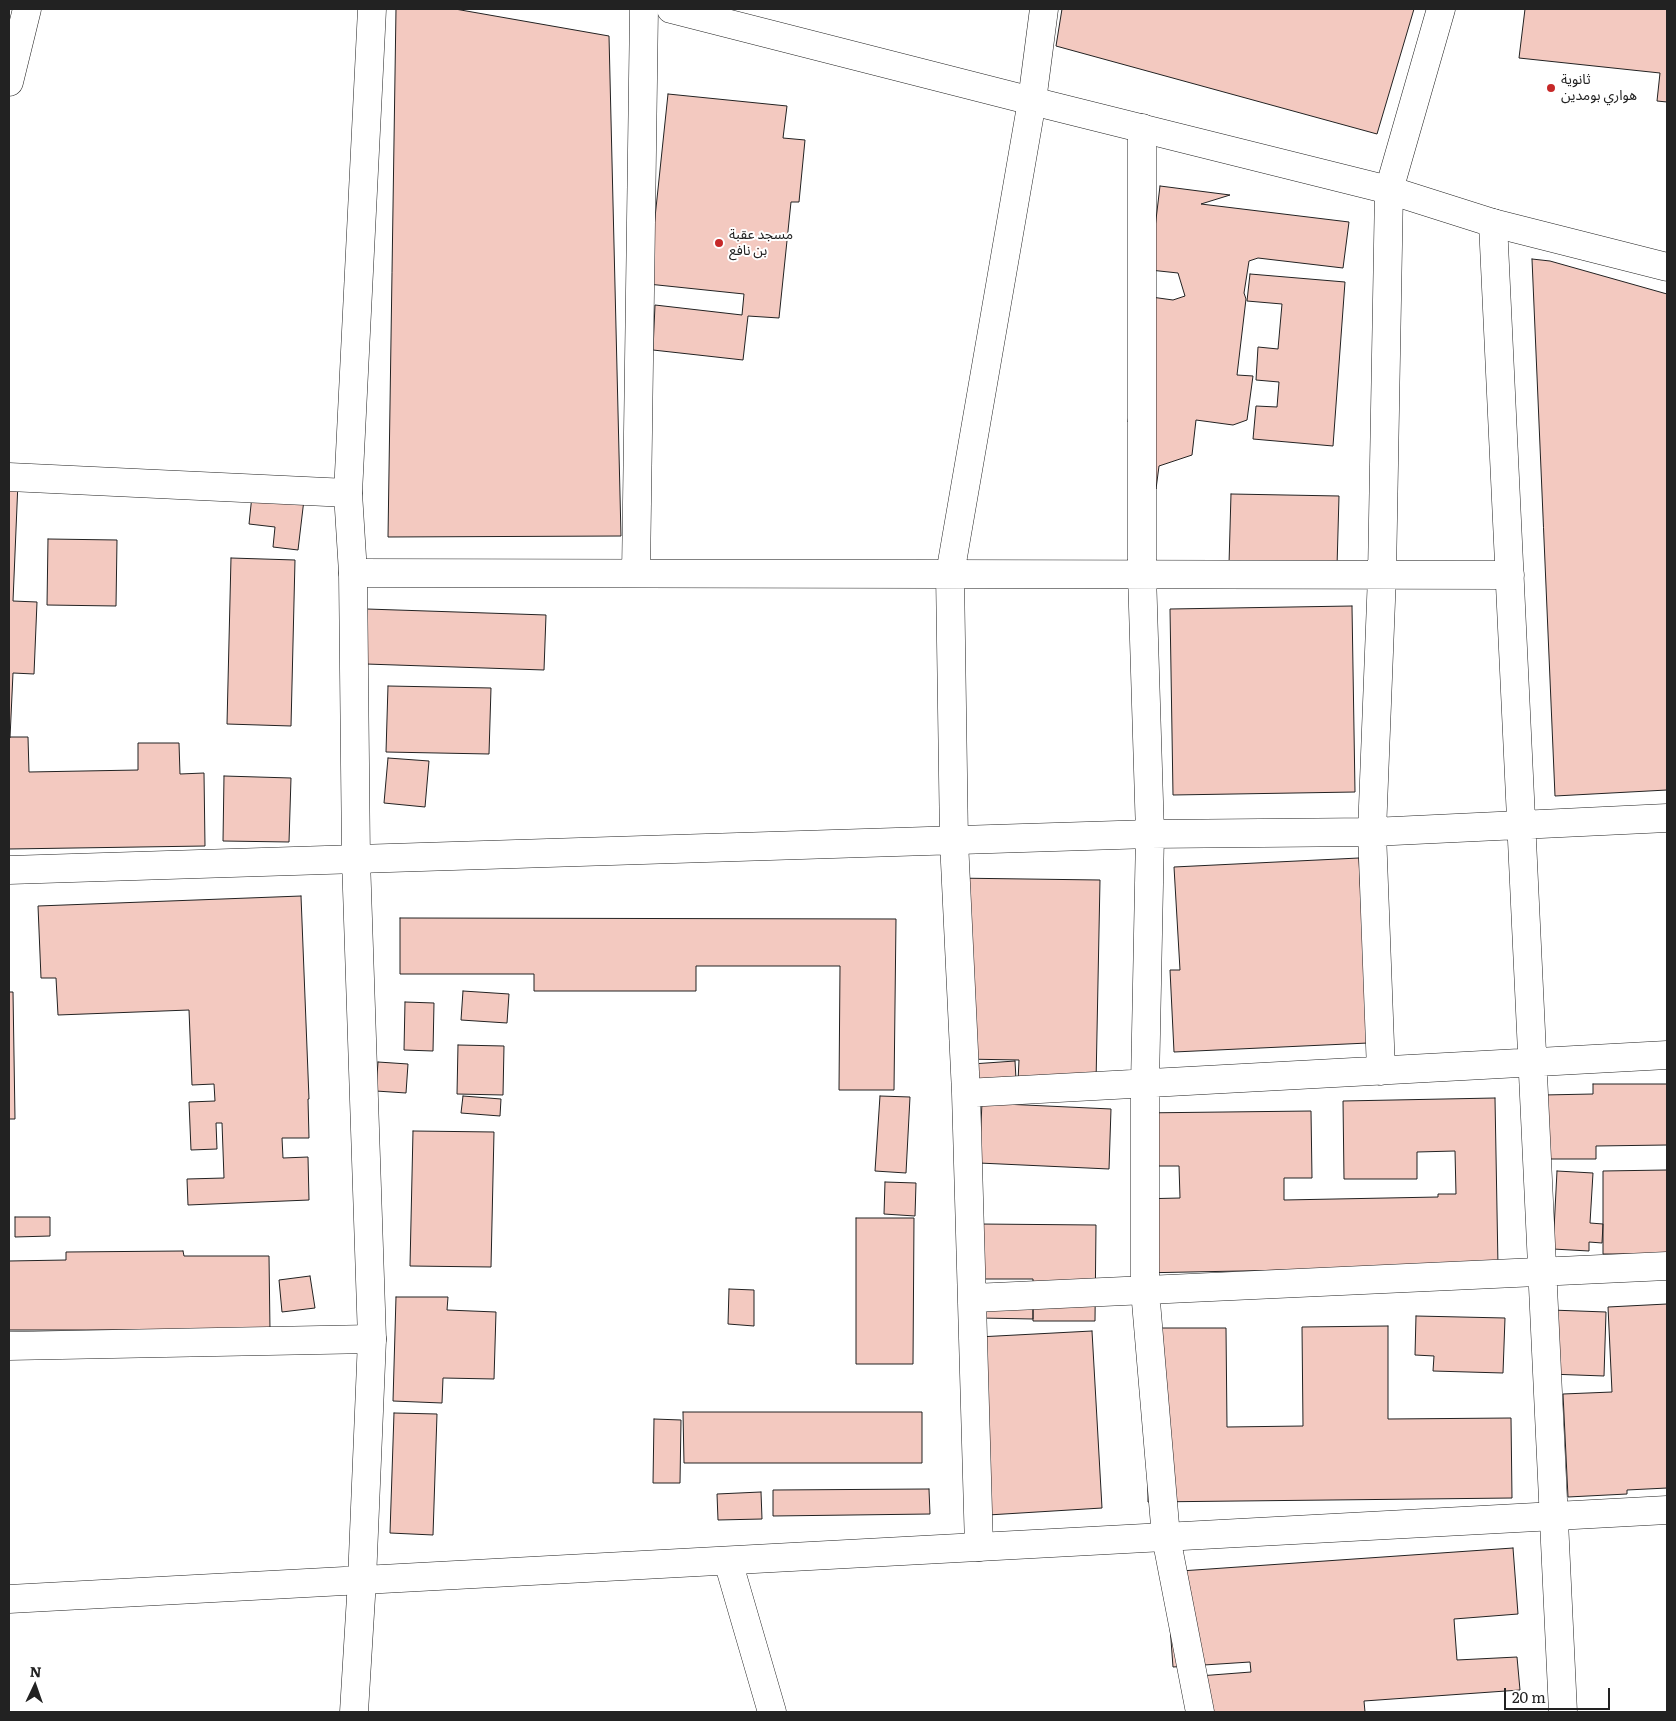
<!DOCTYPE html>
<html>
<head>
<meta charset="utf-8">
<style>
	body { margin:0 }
	#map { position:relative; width:1676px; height:1721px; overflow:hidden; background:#fff; font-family:Literata,serif }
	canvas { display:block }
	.frame { position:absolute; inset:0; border:10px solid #222; pointer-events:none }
	.north { position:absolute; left:10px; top:1661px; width:50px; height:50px; -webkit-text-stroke:4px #fff; paint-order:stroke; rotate:3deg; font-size:14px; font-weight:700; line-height:20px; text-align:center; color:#222 }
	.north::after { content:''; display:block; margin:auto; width:18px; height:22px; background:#222; clip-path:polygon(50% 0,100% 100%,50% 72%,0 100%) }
	.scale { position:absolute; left:1504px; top:1688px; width:106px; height:22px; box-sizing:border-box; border:2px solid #222; border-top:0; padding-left:6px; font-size:15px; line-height:18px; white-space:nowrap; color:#222; -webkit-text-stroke:4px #fff; paint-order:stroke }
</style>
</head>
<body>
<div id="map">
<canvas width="1676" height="1721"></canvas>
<div class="frame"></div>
<div class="north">N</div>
<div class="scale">20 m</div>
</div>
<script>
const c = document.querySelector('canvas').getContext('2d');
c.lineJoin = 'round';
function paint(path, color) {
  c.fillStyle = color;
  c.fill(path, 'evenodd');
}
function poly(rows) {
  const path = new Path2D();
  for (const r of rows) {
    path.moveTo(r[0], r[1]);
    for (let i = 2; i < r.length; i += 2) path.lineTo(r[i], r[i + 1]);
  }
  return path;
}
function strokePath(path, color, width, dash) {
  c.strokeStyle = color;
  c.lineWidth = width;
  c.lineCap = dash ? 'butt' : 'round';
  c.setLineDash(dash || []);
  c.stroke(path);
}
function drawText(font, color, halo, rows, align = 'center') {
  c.font = font + ' Literata,"Noto Sans Arabic",serif';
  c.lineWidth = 4;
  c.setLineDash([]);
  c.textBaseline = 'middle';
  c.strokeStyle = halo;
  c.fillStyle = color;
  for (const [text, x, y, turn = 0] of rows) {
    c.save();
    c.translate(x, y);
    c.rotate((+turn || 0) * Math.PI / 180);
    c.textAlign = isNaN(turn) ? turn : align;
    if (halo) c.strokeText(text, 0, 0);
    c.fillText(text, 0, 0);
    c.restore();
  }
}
const building = poly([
	[396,9,455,9,609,36,621,536,388,537,396,9],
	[1062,9,1414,9,1377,134,1056,46,1062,9],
	[1525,9,1667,9,1667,102,1657,101,1660,73,1519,58,1525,9],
	[668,94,787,106,783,138,805,140,799,202,791,202,779,318,748,316,743,360,653,350,655,305,742,315,744,294,648,284,668,94],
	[1160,186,1230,195,1201,204,1349,222,1343,268,1258,258,1249,261,1244,293,1246,299,1237,375,1253,376,1247,420,1233,425,1196,420,1192,455,1159,466,1156,489,1148,463,1152,425,1128,422,1144,296,1173,300,1185,296,1178,273,1150,270,1160,186],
	[1532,259,1550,261,1667,294,1667,790,1555,796,1532,259],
	[1250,274,1345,282,1333,446,1253,439,1256,406,1277,407,1279,382,1256,380,1258,347,1278,349,1282,304,1247,301,1250,274],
	[9,482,18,482,13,601,37,602,34,674,13,673,10,738,9,738,9,482],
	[253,486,305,491,298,550,273,547,275,527,249,524,253,486],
	[1231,494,1339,496,1337,567,1229,564,1231,494],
	[48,539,117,540,116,606,47,605,48,539],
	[231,558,295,560,291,726,227,724,231,558],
	[1352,606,1355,792,1173,795,1170,609,1352,606],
	[367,609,546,615,544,670,366,664,367,609],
	[388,686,491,688,489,754,386,752,388,686],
	[9,737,28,737,29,772,138,770,138,743,179,743,180,774,204,773,205,846,9,849,9,737],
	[388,758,429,761,425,807,384,803,388,758],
	[224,776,291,778,289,842,223,841,224,776],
	[1359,858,1368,1043,1174,1052,1170,970,1180,970,1174,867,1359,858],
	[951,878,1100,880,1096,1083,1018,1082,1019,1060,963,1059,951,878],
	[301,896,309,1099,308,1099,309,1138,282,1138,283,1158,308,1157,309,1200,188,1205,187,1179,224,1178,222,1123,216,1123,217,1149,191,1150,189,1102,215,1101,214,1084,192,1085,189,1010,58,1015,56,978,41,978,38,906,301,896],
	[400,918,896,919,894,1090,839,1090,840,966,696,966,696,991,534,991,534,974,400,974,400,918],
	[463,991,509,994,507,1023,461,1020,463,991],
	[9,992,13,992,15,1119,9,1119,9,992],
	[405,1002,434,1003,433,1051,404,1050,405,1002],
	[458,1045,504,1046,503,1095,457,1094,458,1045],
	[1015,1061,1016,1079,973,1081,972,1064,1015,1061],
	[378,1062,408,1064,406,1093,376,1091,378,1062],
	[1593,1084,1667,1084,1667,1145,1596,1146,1596,1159,1543,1159,1543,1095,1593,1094,1593,1084],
	[463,1096,501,1099,500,1116,461,1113,463,1096],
	[880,1096,910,1097,906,1173,875,1171,880,1096],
	[1495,1098,1498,1266,1138,1273,1137,1199,1180,1198,1179,1166,1139,1166,1138,1113,1311,1111,1312,1178,1284,1178,1284,1200,1438,1197,1438,1194,1456,1194,1455,1151,1417,1152,1417,1179,1344,1179,1343,1101,1495,1098],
	[982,1103,1111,1109,1109,1169,979,1163,982,1103],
	[413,1131,494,1132,491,1267,410,1266,413,1131],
	[1667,1170,1667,1254,1603,1254,1603,1171,1667,1170],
	[1557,1171,1593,1173,1590,1223,1603,1224,1602,1243,1589,1242,1589,1251,1553,1249,1557,1171],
	[885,1182,916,1183,915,1216,884,1214,885,1182],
	[15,1217,50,1217,50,1236,15,1237,15,1217],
	[856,1218,914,1218,913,1364,856,1364,856,1218],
	[978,1224,1096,1225,1095,1321,1033,1321,1033,1279,977,1279,978,1224],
	[183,1251,184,1256,269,1256,270,1330,9,1330,9,1261,66,1260,66,1252,183,1251],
	[310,1276,315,1308,282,1312,279,1280,310,1276],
	[729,1289,754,1290,754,1326,728,1324,729,1289],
	[396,1297,448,1297,447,1310,496,1312,494,1379,443,1378,442,1403,393,1401,396,1297],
	[980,1300,1033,1301,1033,1319,980,1318,980,1300],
	[1667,1304,1667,1488,1627,1490,1627,1494,1568,1497,1563,1394,1612,1392,1608,1307,1667,1304],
	[1551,1310,1606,1312,1604,1376,1549,1374,1551,1310],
	[1416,1316,1505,1318,1503,1373,1433,1371,1434,1356,1415,1355,1416,1316],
	[1388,1326,1388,1419,1511,1418,1512,1498,1148,1502,1147,1328,1226,1328,1227,1427,1303,1426,1302,1327,1388,1326],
	[1092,1331,1102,1508,988,1515,978,1337,1092,1331],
	[683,1412,922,1412,922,1463,684,1463,683,1412],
	[394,1413,437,1414,433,1535,390,1533,394,1413],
	[654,1419,681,1420,680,1483,653,1483,654,1419],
	[929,1489,930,1514,773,1516,773,1490,929,1489],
	[761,1492,762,1519,718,1520,717,1494,761,1492],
	[1513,1548,1518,1614,1454,1619,1457,1660,1517,1657,1520,1690,1364,1701,1365,1712,1206,1712,1199,1676,1251,1672,1250,1662,1173,1667,1166,1572,1513,1548]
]);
const street = poly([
	[9,82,27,9],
	[1142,128,1142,574,1150,834,1145,1084,1145,1290,1166,1537,1200,1712],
	[1493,223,1563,1712],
	[9,477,348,493],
	[353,573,1510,575],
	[636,573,644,9],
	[9,870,1150,834,1372,832,1667,818],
	[1381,1071,1372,832,1382,575,1389,190,1441,9],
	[966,1093,1667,1055],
	[973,1298,1667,1266],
	[9,1346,372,1339],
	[979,1547,966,1093,954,841,950,574,1032,101,1044,9],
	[354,1712,362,1580]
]);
const secondary = poly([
	[671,9,1032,101,1389,190,1493,223,1667,267],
	[728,1561,772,1712],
	[362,1580,372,1339,356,859,353,573,348,493,372,9],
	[9,1599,1667,1510]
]);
const markers = [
	[1551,88,5,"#c62828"],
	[719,243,5,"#c62828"]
];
const poiNames = [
	["ثانوية",1561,80],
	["هواري بومدين",1561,96],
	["مسجد عقبة",729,235],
	["بن نافع",729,251]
];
paint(building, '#f3c9c0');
strokePath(building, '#222', 1);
strokePath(street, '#222', 29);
strokePath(secondary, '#222', 29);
strokePath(street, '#fff', 28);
strokePath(secondary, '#fff', 28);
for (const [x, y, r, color] of markers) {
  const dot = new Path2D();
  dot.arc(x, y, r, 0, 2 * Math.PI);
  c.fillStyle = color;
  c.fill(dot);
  strokePath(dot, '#fff', 2);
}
drawText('14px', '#222', '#fff', poiNames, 'left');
</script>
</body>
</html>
